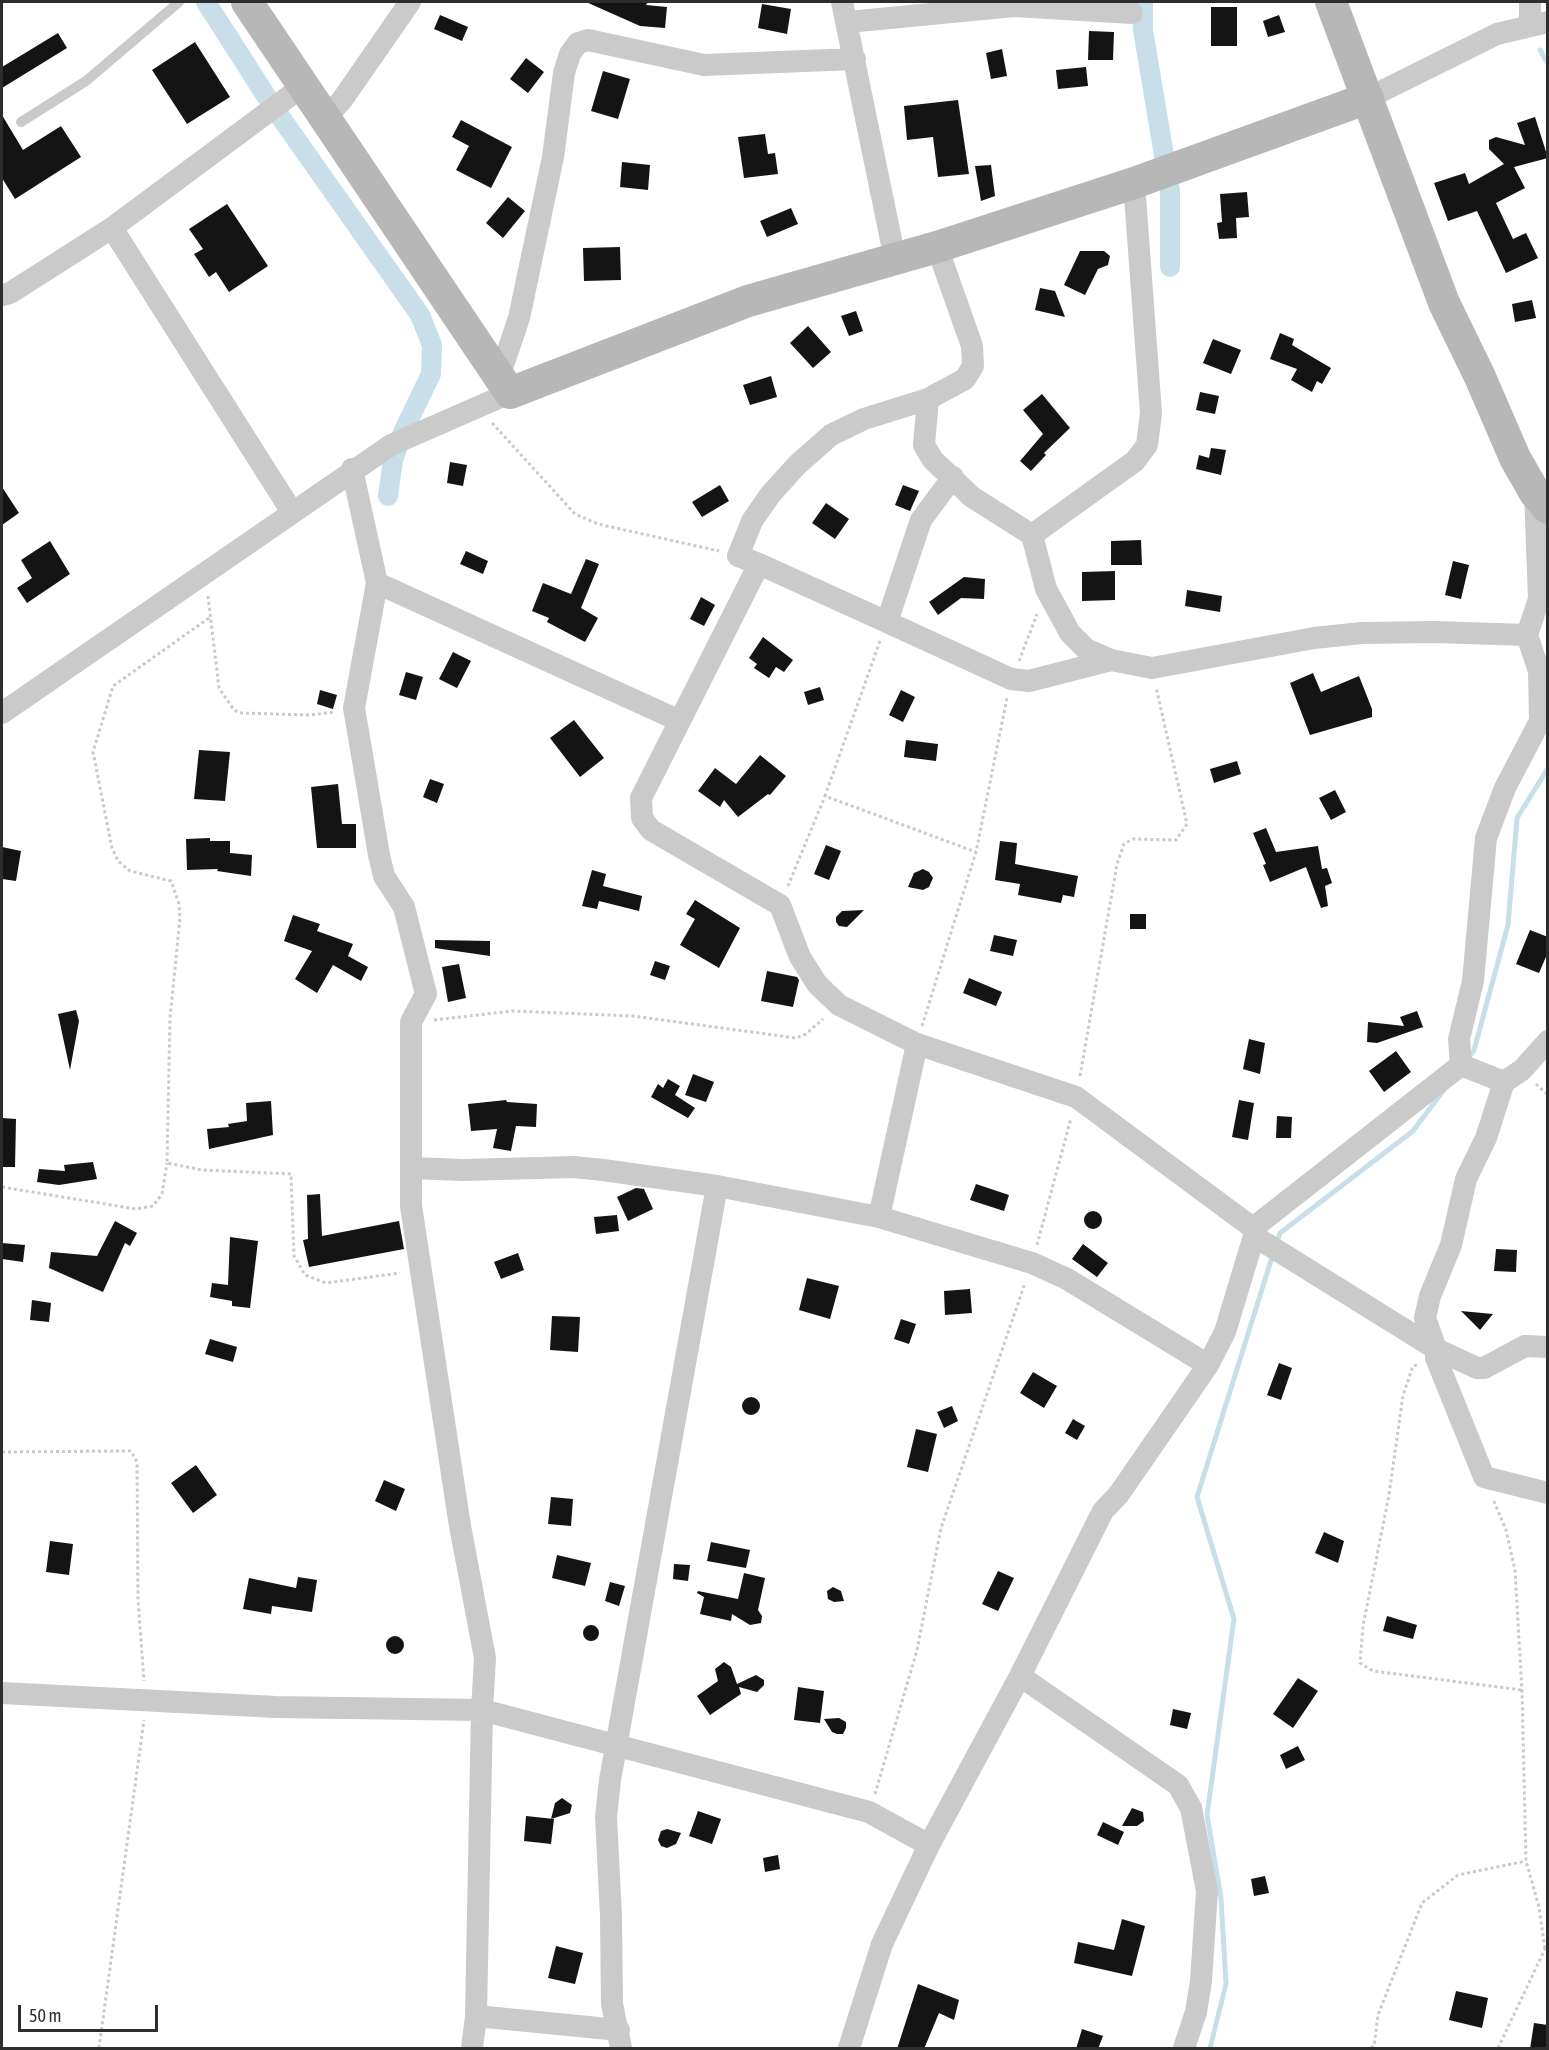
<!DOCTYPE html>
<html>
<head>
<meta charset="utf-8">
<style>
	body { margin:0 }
	#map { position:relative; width:1549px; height:2050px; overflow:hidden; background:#fff; font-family:"Asap Condensed",sans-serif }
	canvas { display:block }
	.frame { position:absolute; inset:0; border:3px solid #2d2d2d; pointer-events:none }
	.scale { position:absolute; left:18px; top:2005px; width:140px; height:27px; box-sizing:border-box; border:3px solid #2d2d2d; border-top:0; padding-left:8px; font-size:18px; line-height:21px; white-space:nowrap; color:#2d2d2d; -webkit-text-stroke:4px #fff; paint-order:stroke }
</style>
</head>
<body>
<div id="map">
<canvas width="1549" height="2050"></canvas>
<div class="frame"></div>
<div class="scale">50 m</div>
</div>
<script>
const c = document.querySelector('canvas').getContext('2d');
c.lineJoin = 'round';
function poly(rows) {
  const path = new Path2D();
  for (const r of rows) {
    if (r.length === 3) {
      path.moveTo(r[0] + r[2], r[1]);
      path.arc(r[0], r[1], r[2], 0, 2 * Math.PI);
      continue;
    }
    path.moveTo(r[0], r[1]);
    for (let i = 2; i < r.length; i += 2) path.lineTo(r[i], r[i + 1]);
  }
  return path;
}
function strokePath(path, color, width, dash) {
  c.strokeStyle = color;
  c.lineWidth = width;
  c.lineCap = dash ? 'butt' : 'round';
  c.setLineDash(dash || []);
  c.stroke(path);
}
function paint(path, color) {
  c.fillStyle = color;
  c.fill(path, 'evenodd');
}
const stream = poly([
	[1540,50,1548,64],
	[1467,1060,1474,1050,1508,925,1517,818,1548,768],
	[1277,1242,1280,1233,1413,1131,1443,1091],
	[1210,2048,1226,1984,1221,1898,1207,1815,1234,1619,1197,1497,1273,1254]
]);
const canal = poly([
	[206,2,270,102],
	[1143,2,1143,30,1170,191,1170,267],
	[279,115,420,315,432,345,431,374,404,430,393,460,388,496]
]);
const building = poly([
	[586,2,648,2,646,5,667,7,665,28,640,26],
	[762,4,791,9,787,34,758,28],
	[1211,7,1237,7,1237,46,1211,46],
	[440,15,468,27,462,41,434,29],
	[1279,15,1285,32,1268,37,1263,21],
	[1089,31,1114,32,1113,60,1088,60],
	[58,33,67,48,2,88,2,67],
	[195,42,230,97,187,124,152,70],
	[1002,49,1007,76,991,79,986,53],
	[526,58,544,72,528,93,510,79],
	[1086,67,1088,86,1058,89,1056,70],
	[603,71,630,79,618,119,591,111],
	[958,100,969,174,938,177,933,137,907,140,904,106],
	[2,115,23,150,61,126,81,157,15,199,2,178],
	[1535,117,1548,158,1514,167,1525,188,1496,203,1513,239,1526,233,1538,258,1506,273,1477,211,1448,221,1434,183,1465,173,1469,184,1504,164,1489,149,1489,140,1496,137,1525,145,1517,123],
	[461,120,512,147,491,188,456,170,469,146,452,137],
	[765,134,768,154,775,153,778,174,744,178,738,137],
	[622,162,650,165,648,190,620,187],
	[991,165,995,196,981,201,975,166],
	[1247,192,1249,217,1236,218,1237,238,1219,239,1217,223,1222,222,1220,194],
	[508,197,525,211,503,238,486,223],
	[227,204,268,266,229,292,216,272,209,277,194,254,203,249,189,229],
	[791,208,798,224,767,237,760,221],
	[620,247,621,280,584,281,583,248],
	[1080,251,1104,251,1110,256,1108,265,1098,269,1085,295,1064,285],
	[1040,288,1055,291,1065,317,1035,310],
	[1532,300,1536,318,1515,322,1512,304],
	[856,311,863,331,849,336,841,316],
	[808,326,831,352,813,368,790,343],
	[1280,333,1294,339,1292,345,1331,368,1322,384,1317,381,1312,392,1291,380,1297,369,1270,359],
	[1213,339,1241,350,1231,374,1203,363],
	[771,376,777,397,750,405,743,385],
	[1200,392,1219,396,1215,414,1196,410],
	[1042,394,1070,428,1044,453,1046,455,1031,471,1020,461,1043,434,1023,410],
	[1211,448,1226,450,1221,475,1196,469,1199,455,1209,458],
	[450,462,467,465,463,486,447,483],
	[720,485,729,501,702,517,692,502],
	[903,485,919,491,910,511,895,505],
	[2,487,19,513,2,525],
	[826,503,849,519,835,539,812,523],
	[1141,540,1142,565,1111,565,1111,541],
	[50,541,70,574,27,603,17,588,32,578,21,560],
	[466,551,488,561,483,574,460,564],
	[586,559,599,564,581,608,598,618,585,642,547,622,549,618,532,611,543,583,571,594],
	[1453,561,1469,565,1461,599,1445,595],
	[1115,571,1115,600,1082,601,1082,572],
	[964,577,985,579,984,599,961,598,938,615,929,602],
	[1187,590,1222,596,1220,612,1185,606],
	[701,597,715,605,704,626,690,619],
	[763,637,793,660,784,672,776,667,769,678,754,668,757,664,749,658],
	[453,652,471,661,457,688,439,679],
	[406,672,423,677,416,700,399,695],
	[1313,673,1321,692,1359,676,1372,709,1372,717,1310,735,1290,683],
	[820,687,824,700,808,705,804,692],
	[320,690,337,695,333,709,317,704],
	[901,690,915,697,903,722,889,715],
	[574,720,604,758,580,777,550,738],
	[906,740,938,744,936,761,904,757],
	[199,750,230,752,225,801,194,799],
	[760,755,786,776,770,795,768,794,738,817,724,800,720,807,698,791,715,768,736,784],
	[1237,761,1241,774,1214,783,1210,769],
	[430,779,444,784,437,803,423,797],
	[338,784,342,824,356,824,356,848,317,848,311,787],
	[1335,790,1346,812,1331,820,1319,798],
	[1266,828,1276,852,1318,846,1322,869,1327,868,1332,883,1325,886,1328,906,1321,908,1306,867,1270,882,1263,865,1266,864,1253,833],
	[210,838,210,841,230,841,230,853,252,855,251,876,217,871,218,869,187,870,186,839],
	[1000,841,1017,843,1015,864,1078,876,1074,897,1063,895,1061,903,1018,895,1020,884,995,880],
	[826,845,841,851,829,880,814,874],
	[2,847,21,851,16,881,2,879],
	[923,869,929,872,933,878,929,887,923,890,908,887,914,873],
	[592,870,606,874,603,886,642,896,639,911,599,901,597,909,582,906],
	[695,900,740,928,719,968,680,945,695,919,686,914],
	[864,910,847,927,839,926,836,922,836,917,842,911],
	[1130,914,1146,914,1146,929,1130,929],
	[293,915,320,924,317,931,353,944,348,956,368,967,361,981,333,965,317,993,295,979,312,951,284,941],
	[1530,930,1548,937,1548,952,1539,973,1516,964],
	[994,935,1017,940,1013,956,990,951],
	[435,940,490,941,490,956,435,948],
	[655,961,670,966,665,980,650,975],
	[459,964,466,998,448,1002,442,967],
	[767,971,797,977,799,980,793,1007,761,1001],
	[969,978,1002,992,996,1006,963,993],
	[76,1010,79,1021,70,1070,58,1014],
	[1417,1011,1423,1027,1377,1043,1367,1042,1368,1022,1404,1026,1400,1017],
	[1249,1039,1265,1043,1260,1074,1243,1069],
	[1396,1051,1411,1072,1384,1092,1369,1071],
	[693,1074,714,1082,706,1102,685,1095],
	[668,1079,680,1086,675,1095,695,1108,688,1118,651,1097,658,1084,663,1088],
	[506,1100,507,1102,537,1104,536,1127,516,1126,511,1151,493,1148,497,1129,471,1131,468,1104],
	[1239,1100,1254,1103,1248,1140,1232,1137],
	[271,1101,273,1135,209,1149,207,1129,229,1127,228,1124,247,1121,246,1103],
	[1277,1116,1292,1117,1291,1138,1276,1138],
	[2,1118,16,1119,15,1167,2,1167],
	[93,1162,97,1179,59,1185,37,1182,39,1169,65,1171,64,1165],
	[976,1184,1009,1195,1004,1211,970,1200],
	[636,1188,644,1189,653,1209,628,1221,617,1197],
	[320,1194,322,1236,399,1221,404,1249,309,1267,303,1240,308,1239,307,1195],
	[1093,1220,9],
	[617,1215,619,1231,596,1234,594,1217],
	[115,1221,137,1233,130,1246,125,1243,103,1292,49,1268,51,1252,97,1256],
	[230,1237,258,1241,250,1308,232,1306,232,1301,210,1297,212,1283,228,1285],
	[2,1243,25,1245,23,1262,2,1259],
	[1083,1244,1108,1263,1097,1277,1072,1259],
	[1496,1249,1517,1250,1516,1272,1494,1271],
	[518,1253,524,1270,501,1279,494,1262],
	[807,1278,839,1286,830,1319,799,1310],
	[970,1289,972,1313,945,1315,944,1291],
	[32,1300,51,1303,49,1322,30,1320],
	[1461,1311,1493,1314,1480,1330],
	[552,1316,580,1317,578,1352,550,1350],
	[901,1319,916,1324,909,1344,894,1339],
	[210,1339,237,1347,233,1362,205,1354],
	[1279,1363,1292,1368,1281,1400,1267,1395],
	[1033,1372,1057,1386,1044,1408,1020,1393],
	[751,1406,9],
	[952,1406,958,1421,944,1428,937,1412],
	[1073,1419,1085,1426,1077,1440,1065,1433],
	[916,1429,937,1434,928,1472,907,1467],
	[196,1465,217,1495,193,1513,171,1483],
	[384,1480,405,1489,396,1511,375,1501],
	[551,1497,573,1499,571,1526,548,1524],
	[1324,1532,1344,1541,1338,1563,1315,1553],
	[50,1541,73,1544,69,1575,46,1572],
	[711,1542,750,1550,746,1568,707,1561],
	[557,1555,591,1563,585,1586,552,1578],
	[674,1564,690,1565,688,1581,673,1579],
	[998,1571,1014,1578,998,1611,982,1604],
	[744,1573,765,1578,758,1610,762,1616,761,1623,750,1625,732,1614,731,1621,700,1614,704,1597,697,1593,698,1591,738,1599],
	[298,1577,317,1580,312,1612,272,1606,271,1614,243,1609,249,1578,296,1588],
	[610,1582,625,1586,619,1606,605,1601],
	[833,1587,841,1591,844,1601,834,1602,828,1599,827,1591],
	[1387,1616,1417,1625,1413,1639,1383,1631],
	[591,1633,8],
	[395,1645,9],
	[724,1662,731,1667,737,1684,756,1675,764,1680,764,1685,757,1692,739,1687,741,1694,710,1715,697,1696,718,1681,715,1669],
	[1298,1678,1318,1691,1293,1728,1273,1714],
	[798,1687,824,1691,820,1723,794,1720],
	[1173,1709,1191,1713,1187,1729,1170,1725],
	[839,1718,846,1722,846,1728,843,1734,837,1734,832,1732,824,1719],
	[1298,1746,1305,1760,1286,1769,1280,1755],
	[562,1798,572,1805,570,1813,551,1819,555,1803],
	[1132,1808,1143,1812,1144,1821,1137,1826,1122,1826],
	[698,1811,721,1819,712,1844,689,1836],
	[526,1816,554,1819,551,1844,524,1841],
	[1103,1822,1124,1832,1118,1845,1097,1835],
	[667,1829,681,1833,676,1844,667,1848,661,1846,658,1840,661,1831],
	[778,1855,780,1869,765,1872,763,1858],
	[1265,1876,1269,1893,1254,1896,1251,1879],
	[1122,1919,1145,1926,1132,1976,1074,1963,1078,1942,1114,1950],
	[556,1946,583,1953,575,1984,548,1978],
	[918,1984,959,2000,954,2020,939,2013,924,2049,897,2049],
	[1456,1991,1488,1998,1482,2028,1449,2020],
	[1534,2023,1548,2025,1548,2049,1530,2049],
	[1082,2029,1103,2036,1098,2049,1076,2049]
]);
const path = poly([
	[492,423,575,514,598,524,719,551],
	[208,596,219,688,234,710,240,713,309,715,335,712],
	[209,618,113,686,93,752,112,848,118,861,130,871,171,881,179,904,180,918,170,1018,167,1163,202,1170,291,1174,294,1256,305,1275,326,1283,400,1273],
	[880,641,825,796,976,852],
	[1019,661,1037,614],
	[788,886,825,796],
	[434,1020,512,1011,633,1016,796,1038,806,1034,823,1019],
	[922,1026,976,852,1007,698],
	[1080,1076,1117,864,1124,844,1133,839,1176,840,1187,824,1156,687],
	[1536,1084,1548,1095],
	[2,1187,136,1209,153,1206,162,1194,167,1163],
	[1037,1245,1071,1118],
	[1417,1365,1413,1366,1403,1395,1389,1495,1363,1626,1360,1663,1373,1671,1522,1690],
	[2,1452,131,1451,137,1462,138,1599,144,1681],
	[1494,1501,1506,1530,1515,1570,1522,1690,1526,1861,1539,1907,1545,1949],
	[875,1794,917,1650,941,1528,1025,1283],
	[99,2048,144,1720],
	[1371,2048,1374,2046,1378,2015,1422,1903,1458,1875,1526,1861],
	[1498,2048,1545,1949,1548,1950]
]);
const lane = poly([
	[21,122,86,81,179,2]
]);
const street = poly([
	[842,2,895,259],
	[848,22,1014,6,1132,13],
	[1530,25,1530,2],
	[1368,98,1497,34,1548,22],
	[325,119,342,100,410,2],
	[112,228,292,512],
	[937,247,972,346,973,366,965,379,928,399,924,445,933,460,972,497,1032,535,1046,589,1070,633,1086,649,1111,660,1152,668,1314,638,1362,633,1435,632,1527,635],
	[2,295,10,293,112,228,303,86],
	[499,377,519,318,553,157,564,73,570,54,578,43,588,40,704,65,855,59],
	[352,469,377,583,354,708,379,855,384,876,404,907,426,994,411,1022,411,1206,460,1526,485,1658,482,1710,476,2016,619,2030],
	[1032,535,1135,461,1147,445,1151,413,1134,183],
	[759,564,738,556,752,521,770,495,797,465,831,435,864,419,928,399],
	[377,583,680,721],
	[887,622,1011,679,1029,681,1111,660],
	[2,713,391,445,510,393],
	[1548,1041,1522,1070,1504,1082,1486,1138,1466,1179,1451,1245,1430,1296,1425,1318,1436,1349,1436,1358,1484,1477,1548,1493],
	[917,1044,839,1005,817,984,800,957,780,905,651,830,642,818,641,798,759,564,887,622,921,520,953,477],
	[1461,1065,1459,1039,1473,981,1486,838,1505,788,1540,721,1539,671,1527,635,1539,599,1535,493],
	[1461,1065,1504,1082],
	[412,1168,463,1170,574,1167,603,1170,717,1186,879,1217,917,1044,1076,1097,1253,1228],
	[879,1217,1032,1263,1067,1279,1208,1365],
	[1254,1236,1436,1349,1477,1368,1484,1368,1525,1346,1548,1347],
	[1020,1676,1178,1785,1191,1808,1207,1891,1201,1981,1196,2012,1184,2048],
	[2,1693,276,1707,482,1710,869,1812,929,1845],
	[472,2048,476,2016],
	[621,2048,612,2004,611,1916,606,1817,610,1780,717,1186],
	[849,2048,882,1944,929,1845,1020,1676,1103,1511,1119,1494,1208,1365,1225,1332,1254,1236,1253,1228,1461,1065]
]);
const secondary = poly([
	[247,2,510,393,748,301,937,247,1134,183,1368,98],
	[1331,2,1444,303,1480,377,1515,458,1535,493,1548,508]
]);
strokePath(stream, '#c8dee9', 5);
strokePath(canal, '#c8dee9', 20);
paint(building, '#141414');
strokePath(path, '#cacaca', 3, [3, 3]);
strokePath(lane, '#cacaca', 10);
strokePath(street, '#cacaca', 22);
strokePath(secondary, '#b7b7b7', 32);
</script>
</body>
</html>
